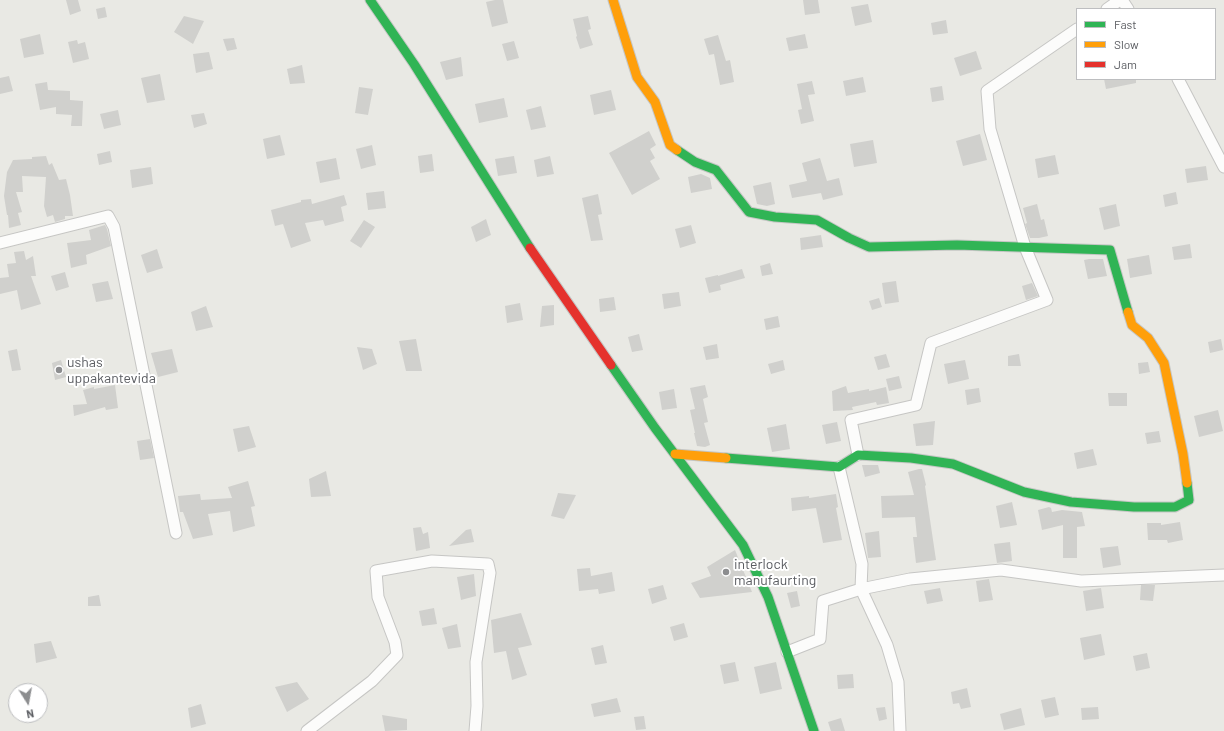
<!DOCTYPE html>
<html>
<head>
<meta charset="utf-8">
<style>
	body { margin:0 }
	#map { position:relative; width:1224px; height:731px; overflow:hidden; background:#e9e9e4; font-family:Barlow,sans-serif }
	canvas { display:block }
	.legend { position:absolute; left:1076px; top:8px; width:140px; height:72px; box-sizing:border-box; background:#fff; border:1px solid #bdbec0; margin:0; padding:5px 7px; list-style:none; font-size:12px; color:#5a5c61 }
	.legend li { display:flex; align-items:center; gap:8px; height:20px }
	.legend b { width:20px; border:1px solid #bdbec0 }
	.north { position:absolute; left:8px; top:683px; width:40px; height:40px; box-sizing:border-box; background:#fff; border:1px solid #bdbec0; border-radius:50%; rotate:169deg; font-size:11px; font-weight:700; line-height:16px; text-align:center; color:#5a5c61 }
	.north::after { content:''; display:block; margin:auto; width:14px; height:18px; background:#8c8d8f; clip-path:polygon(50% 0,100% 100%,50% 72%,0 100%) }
</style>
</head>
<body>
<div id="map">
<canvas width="1224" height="731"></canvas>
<ul class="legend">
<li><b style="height:5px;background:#30b455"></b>Fast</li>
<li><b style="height:5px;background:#ff9f0a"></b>Slow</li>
<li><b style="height:5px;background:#e5322d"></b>Jam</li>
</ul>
<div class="north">N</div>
</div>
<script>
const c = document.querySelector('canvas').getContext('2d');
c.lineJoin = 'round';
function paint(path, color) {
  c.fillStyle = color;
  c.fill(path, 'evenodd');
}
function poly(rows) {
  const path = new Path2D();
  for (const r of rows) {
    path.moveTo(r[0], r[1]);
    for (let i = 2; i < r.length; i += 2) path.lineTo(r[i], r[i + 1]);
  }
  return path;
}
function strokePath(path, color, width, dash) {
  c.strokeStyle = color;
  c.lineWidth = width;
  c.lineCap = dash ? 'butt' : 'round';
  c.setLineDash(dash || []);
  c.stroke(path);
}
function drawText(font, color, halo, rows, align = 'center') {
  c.font = font + ' Barlow,sans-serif';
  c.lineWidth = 4;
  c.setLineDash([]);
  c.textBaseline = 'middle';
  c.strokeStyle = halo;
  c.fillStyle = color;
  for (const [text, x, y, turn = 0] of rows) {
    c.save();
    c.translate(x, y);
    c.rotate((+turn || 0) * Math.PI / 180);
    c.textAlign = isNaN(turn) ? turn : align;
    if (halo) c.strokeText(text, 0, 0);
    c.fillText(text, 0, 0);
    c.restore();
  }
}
const building = poly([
	[66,0,78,0,81,11,70,15],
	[495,0,503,0,508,23,492,27,486,2],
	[803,0,818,0,820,13,805,15],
	[868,4,872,22,855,26,851,7],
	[105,7,107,17,98,19,96,9],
	[184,16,204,21,193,44,174,32],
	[588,16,591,29,588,30,593,45,580,49,576,37,577,36,573,19],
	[946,20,948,33,933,35,931,23],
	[40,34,44,54,24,58,20,39],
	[805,34,808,48,789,51,786,38],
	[718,35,726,61,730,60,734,82,720,85,714,54,709,55,704,39],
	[234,38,237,49,227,51,223,39],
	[77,40,78,44,85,42,89,59,73,63,68,42],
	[514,41,519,58,507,61,502,44],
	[976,51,982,69,960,76,954,58],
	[209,52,213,69,196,73,193,54],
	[461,57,463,76,446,80,440,62],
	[302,65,305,83,290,84,287,69],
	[160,74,165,100,147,103,141,78],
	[9,76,13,91,0,94,0,78],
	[863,77,866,92,846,96,843,81],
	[1104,79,1136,79,1136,83,1106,89],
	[812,81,815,94,808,95,814,121,801,124,798,110,802,109,797,84],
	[47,82,48,90,70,91,70,100,83,101,82,126,71,126,72,115,56,114,56,107,40,110,35,84],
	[942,86,944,100,932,102,930,88],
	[359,87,373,89,368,115,355,113],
	[611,90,616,110,594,115,590,95],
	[504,98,508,117,479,123,475,104],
	[541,106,546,127,531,130,526,110],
	[118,110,121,125,104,129,100,114],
	[204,113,207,124,194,128,191,115],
	[649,131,656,145,650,149,655,158,650,161,660,179,632,195,609,153],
	[980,134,987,160,963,166,956,141],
	[280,135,285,155,267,159,263,139],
	[873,140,877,163,854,167,850,144],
	[372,145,376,165,361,169,356,149],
	[110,151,112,162,99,165,97,154],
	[432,154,434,171,420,173,418,156],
	[1055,155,1059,174,1038,178,1035,159],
	[46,156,49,165,52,163,59,180,66,179,70,195,73,216,65,216,65,219,55,222,53,215,47,217,44,206,46,177,22,176,23,192,16,192,22,212,18,213,21,225,9,228,8,215,7,215,4,196,7,172,13,160,32,159,32,157],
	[514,156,517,173,498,176,495,159],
	[550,156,554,174,537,177,534,160],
	[336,158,340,179,320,183,316,162],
	[820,158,827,181,839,178,843,195,823,200,821,193,792,198,789,185,807,181,802,163],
	[1206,166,1208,180,1187,183,1185,169],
	[151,167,153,184,132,188,130,170],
	[701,174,710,178,712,189,691,193,688,177],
	[771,182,775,204,767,206,757,204,753,186],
	[384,191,386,208,368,210,366,193],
	[1176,192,1178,204,1165,207,1163,195],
	[598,194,602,214,598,215,603,240,591,241,582,198],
	[344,195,347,205,341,207,344,221,325,226,323,220,305,223,311,241,291,248,283,224,275,226,271,210,301,202,301,200,311,199,312,204],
	[1037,204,1041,220,1044,219,1048,236,1039,238,1030,238,1025,224,1027,223,1023,208],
	[1116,204,1120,226,1104,230,1099,208],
	[486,219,491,235,476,242,471,227],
	[364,220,375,227,361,248,350,241],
	[105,225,107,229,111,246,86,255,87,264,71,268,67,243,91,240,89,230],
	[691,225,696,243,680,248,675,229],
	[821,235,823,247,801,250,800,238],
	[1190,244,1192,258,1174,260,1172,247],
	[157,249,163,268,147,273,141,255],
	[24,251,26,260,33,256,36,276,31,276,41,304,21,310,17,290,0,294,0,278,9,277,7,264,16,263,14,252],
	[1149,255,1152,274,1130,278,1127,259],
	[1089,259,1103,259,1107,276,1088,279,1084,260],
	[770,263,773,274,762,276,760,266],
	[742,269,745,278,720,285,721,290,709,293,705,278,718,275,718,276],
	[65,272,69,287,56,291,51,276],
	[108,281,113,299,96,302,92,284],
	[896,281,899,302,885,304,882,283],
	[1032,283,1038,296,1026,300,1022,286],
	[679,292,681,306,664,309,662,294],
	[614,297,616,310,600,312,599,299],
	[879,298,882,307,872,310,869,301],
	[520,303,523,320,507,323,505,306],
	[554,305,554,325,540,327,542,306],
	[206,306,213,327,196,331,191,312],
	[778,316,780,327,766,330,764,319],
	[639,334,643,350,632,352,628,337],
	[416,339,422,371,406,371,399,341],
	[1221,339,1223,350,1210,353,1208,342],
	[717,344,719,358,706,360,703,347],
	[357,347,372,349,377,364,363,370],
	[17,349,21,370,12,371,8,351],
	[172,349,178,372,158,377,151,353],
	[886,354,890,367,878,370,874,357],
	[1019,354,1021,366,1008,366,1008,356],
	[61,360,66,377,55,380,52,363],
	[783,360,785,370,771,374,768,364],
	[965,360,969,379,948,384,944,364],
	[1148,362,1150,372,1139,374,1138,363],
	[899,376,902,388,889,391,886,379],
	[115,385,118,408,106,410,105,407,74,416,73,405,87,404,83,390,94,387,94,389],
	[705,385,708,397,703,399,708,422,704,423,710,445,705,447,697,446,694,433,695,433,690,410,695,409,690,388],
	[846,386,848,393,869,389,869,391,886,387,889,403,877,405,876,402,852,407,853,410,833,411,832,391],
	[979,388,981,402,967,405,965,390],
	[674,389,677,408,662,410,659,392],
	[1108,393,1127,393,1127,406,1109,406],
	[1218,410,1223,431,1199,437,1194,416],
	[935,421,933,445,916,446,913,424],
	[837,422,841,441,826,444,822,425],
	[786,424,790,449,772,452,767,428],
	[249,426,256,447,238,452,233,429],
	[1159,431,1161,442,1147,444,1145,433],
	[150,439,154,458,140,460,137,441],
	[1093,449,1097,465,1077,469,1074,453],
	[862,465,878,465,880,473,865,477],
	[919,469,922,469,926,485,925,486,936,560,916,563,913,537,917,537,915,517,882,518,881,496,914,495,908,472],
	[326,471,331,496,311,497,309,479],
	[248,481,255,506,251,507,255,526,233,532,230,511,208,514,213,535,193,539,183,512,180,512,178,496,200,494,201,500,232,498,228,487],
	[558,493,576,495,564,519,551,516],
	[836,494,838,507,836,508,842,540,823,543,816,508,792,511,791,498,809,496,809,498],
	[1012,502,1017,525,1000,528,996,506],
	[1049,507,1051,508,1052,512,1062,510,1082,512,1085,526,1077,527,1077,558,1063,558,1063,525,1042,530,1038,510],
	[1180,522,1183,540,1168,543,1167,540,1148,540,1147,523,1161,523,1161,525],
	[421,527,423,534,428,532,430,548,416,551,413,528],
	[471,529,474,542,449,546,466,530],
	[879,531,881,557,868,558,865,533],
	[1010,542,1012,561,997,563,994,544],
	[1118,546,1121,565,1103,568,1100,548],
	[735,550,752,592,700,598,691,583,711,576,707,567],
	[590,568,591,576,612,572,615,591,599,594,598,589,579,591,577,569],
	[474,574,476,596,461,600,457,577],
	[989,579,993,600,979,602,976,581],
	[663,585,667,599,652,604,648,589],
	[1141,585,1155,585,1153,601,1140,600],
	[940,588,943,601,927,604,924,591],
	[1101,588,1104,608,1086,611,1083,591],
	[797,591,800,606,791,608,787,593],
	[99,595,101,606,88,606,88,597],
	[434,608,437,624,422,626,419,611],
	[521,613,532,645,518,648,527,675,512,680,506,651,494,653,491,620],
	[684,623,688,637,674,641,670,627],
	[457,624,461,647,448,649,442,628],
	[1101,634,1105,655,1084,660,1080,638],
	[51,641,57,658,36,663,34,644],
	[603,645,607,663,595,665,591,648],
	[1147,653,1150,668,1136,671,1133,656],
	[735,662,739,681,724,684,720,665],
	[776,662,782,689,760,694,754,667],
	[853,674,854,688,838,689,837,675],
	[297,682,309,699,287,712,275,687],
	[967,688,971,707,961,709,959,703,953,704,951,692],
	[1055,697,1059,715,1045,718,1041,700],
	[617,698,621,712,594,717,591,704],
	[201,704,206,724,191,728,188,708],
	[885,707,887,719,879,721,876,708],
	[1098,707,1099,719,1082,720,1081,708],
	[1021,708,1025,725,1004,730,1000,714],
	[382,715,407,719,407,730,385,731],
	[644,716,646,729,636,730,634,717],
	[841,718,845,731,831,731,828,722]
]);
const street = poly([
	[1122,0,1128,9],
	[1107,9,1120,0],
	[1178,79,1224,167],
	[0,243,108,216,114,227,176,533],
	[858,455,851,420,916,405,931,343,1047,300,1025,247,990,129,987,91,1077,29],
	[839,467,862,564,861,589,887,645,898,682,900,731],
	[787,652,820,639,823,601,861,589,910,579,1001,570,1081,581,1224,575],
	[307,731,372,681,397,655,395,642,378,597,376,571,432,561,488,564,490,573,476,662,477,706,475,731]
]);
const fast = poly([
	[370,0,414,64,530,248],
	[677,150,695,162,716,170,749,212,775,217,817,220,849,238,869,247,957,245,1110,250,1128,312],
	[611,365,655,428,743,545,768,597,814,731],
	[726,458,839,467,858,455,911,458,953,464,1024,492,1071,502,1134,507,1175,507,1189,500,1187,483]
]);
const slow = poly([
	[613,0,637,77,655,102,670,145,677,150],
	[1128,312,1132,325,1148,338,1164,363,1183,454,1187,483],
	[675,454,726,458]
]);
const jam = poly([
	[530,248,611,365]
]);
const markers = [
	[59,370,4,"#8c8d8f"],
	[726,572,4,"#8c8d8f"]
];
const poiNames = [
	["ushas",67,362],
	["uppakantevida",67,378],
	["interlock",734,564],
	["manufaurting",734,580]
];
paint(building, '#d0d0cd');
strokePath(street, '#c6c6c4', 13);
strokePath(fast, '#c5c6c4', 11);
strokePath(slow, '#c5c6c4', 11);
strokePath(jam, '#c5c6c4', 11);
strokePath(street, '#fcfcfb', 11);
strokePath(fast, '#30b455', 9);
strokePath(slow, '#ff9f0a', 9);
strokePath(jam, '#e5322d', 9);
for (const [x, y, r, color] of markers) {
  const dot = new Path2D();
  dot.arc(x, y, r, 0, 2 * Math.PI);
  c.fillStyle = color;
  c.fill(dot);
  strokePath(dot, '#fff', 1.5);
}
drawText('14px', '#5a5c61', '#fff', poiNames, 'left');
</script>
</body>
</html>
